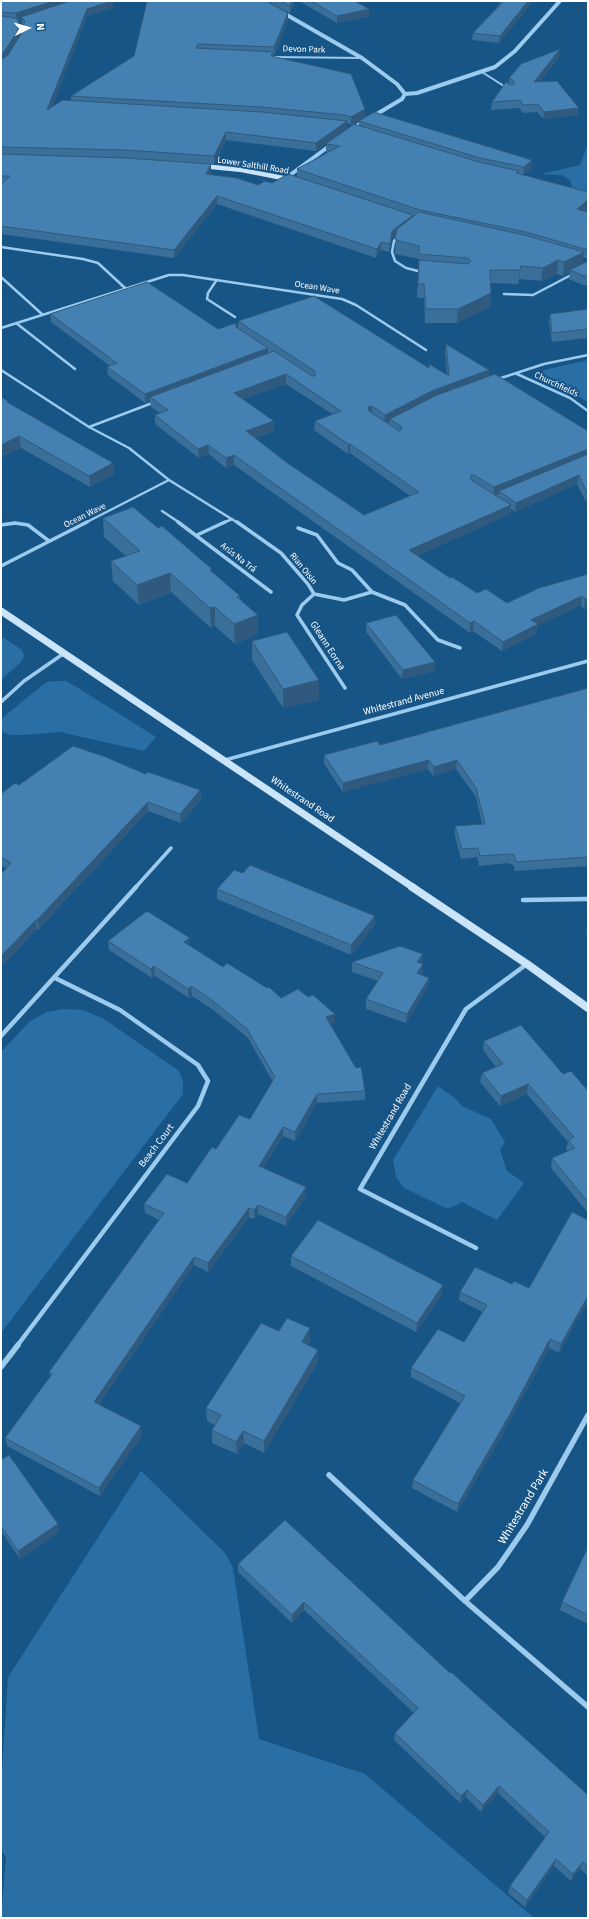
<!DOCTYPE html>
<html>
<head>
<meta charset="utf-8">
<style>
	body { margin:0 }
	#map { position:relative; width:589px; height:1919px; overflow:hidden; background:#175587; font-family:"Source Sans 3",sans-serif }
	canvas { display:block }
	.frame { position:absolute; inset:0; border:2px solid #fff; pointer-events:none }
	.north { position:absolute; left:8px; top:8px; width:40px; height:40px; -webkit-text-stroke:3px #175587; paint-order:stroke; rotate:85deg; font-size:11px; font-weight:700; line-height:16px; text-align:center; color:#fff }
	.north::after { content:''; display:block; margin:auto; width:14px; height:18px; background:#fff; clip-path:polygon(50% 0,100% 100%,50% 72%,0 100%) }
</style>
</head>
<body>
<div id="map">
<canvas width="589" height="1919"></canvas>
<div class="frame"></div>
<div class="north">N</div>
</div>
<script>
const c = document.querySelector('canvas').getContext('2d');
c.lineJoin = 'round';
function paint(path, color) {
  c.fillStyle = color;
  c.fill(path, 'evenodd');
}
function poly(rows) {
  const path = new Path2D();
  for (const r of rows) {
    path.moveTo(r[0], r[1]);
    for (let i = 2; i < r.length; i += 2) path.lineTo(r[i], r[i + 1]);
  }
  return path;
}
function strokePath(path, color, width, dash) {
  c.strokeStyle = color;
  c.lineWidth = width;
  c.lineCap = dash ? 'butt' : 'round';
  c.setLineDash(dash || []);
  c.stroke(path);
}
function drawText(font, color, halo, rows, align = 'center') {
  c.font = font + ' "Source Sans 3",sans-serif';
  c.lineWidth = 4;
  c.setLineDash([]);
  c.textBaseline = 'middle';
  c.strokeStyle = halo;
  c.fillStyle = color;
  for (const [text, x, y, turn = 0] of rows) {
    c.save();
    c.translate(x, y);
    c.rotate((+turn || 0) * Math.PI / 180);
    c.textAlign = isNaN(turn) ? turn : align;
    if (halo) c.strokeText(text, 0, 0);
    c.fillText(text, 0, 0);
    c.restore();
  }
}
const green = poly([
	[588,144,588,199,570,191,572,186,570,180,561,175,541,174,580,165],
	[588,360,588,402,539,376,543,371,548,369],
	[1,636,22,650,24,656,22,661,1,680],
	[57,681,66,681,75,686,156,737,144,751,60,732,22,735,10,735,1,731,1,719,40,687,47,682],
	[63,1009,83,1010,104,1019,179,1071,183,1081,183,1094,1,1333,1,1052,30,1021,47,1012],
	[438,1086,456,1099,462,1106,491,1119,505,1142,500,1150,507,1171,524,1183,497,1220,462,1202,448,1209,404,1188,396,1177,393,1160],
	[141,1471,225,1553,233,1568,259,1739,365,1774,534,1918,1,1918,6,1857,1,1849,1,1786,8,1677]
]);
const minorFar4 = poly([
	[272,57,362,58],
	[482,72,507,88]
]);
const minorFar3 = poly([
	[399,236,394,241,392,252,395,261,406,268,422,272],
	[1,247,83,259,98,263,125,288],
	[1,277,43,315],
	[216,281,208,293,207,299,235,317],
	[504,294,533,295,573,274],
	[16,323,75,369],
	[1,328,169,275,183,275,342,299,356,305,426,350],
	[1,370,89,427,129,448,169,480,85,523],
	[517,374,570,398,588,411],
	[498,379,544,364,588,355],
	[89,427,155,402],
	[169,480,238,523],
	[162,511,180,523],
	[14,523,16,523],
	[223,523,232,519]
]);
const minorFar2 = poly([
	[178,522,271,592],
	[237,522,281,553,308,584,314,594,344,600,372,592],
	[1,525,15,523,28,525,49,541],
	[298,528,317,535,338,563,352,570,372,592,405,605,438,640,460,648],
	[197,535,225,522],
	[1,566,87,522],
	[314,594,302,605,297,615,345,688],
	[1,702,24,681,63,654],
	[225,760,588,661],
	[135,888,171,848]
]);
const minorFar1 = poly([
	[523,900,588,899],
	[1,1036,136,887],
	[476,1248,360,1189,466,1009,527,964],
	[17,1346,198,1106,208,1081,198,1065,120,1010,55,978]
]);
const minor = poly([
	[1,1367,18,1345],
	[329,1475,465,1601,588,1707],
	[465,1601,498,1567,527,1525,588,1415]
]);
const tertiary = poly([
	[280,11,362,58,397,84,405,94,402,99,350,130],
	[405,94,417,93,495,67,515,51,560,1],
	[286,178,332,144]
]);
const secondaryFar2 = poly([
	[202,166,242,170,293,180]
]);
const secondaryFar1 = poly([
	[1,611,414,888]
]);
const secondary = poly([
	[412,887,527,964,588,1008]
]);
const wall = poly([
	[1,1,113,8,87,16,52,107,71,100,71,96,134,56,288,13,288,20,275,54,273,54,273,56,365,109,365,117,351,125,347,123,347,128,316,151,226,140,214,164,211,164,211,172,210,174,258,185,272,183,297,177,297,169,327,153,326,152,326,144,359,125,359,121,532,168,523,175,588,192,588,208,585,211,588,212,588,259,583,257,583,263,588,261,588,285,583,285,569,279,570,272,563,276,557,274,541,281,519,279,518,284,490,283,491,293,490,307,457,323,425,323,424,298,417,298,419,259,395,254,395,252,396,236,392,239,389,252,381,250,376,258,217,204,174,258,1,234],
	[22,19,22,24,23,26,21,34,8,55,18,39,20,29,18,20],
	[266,1,295,1,290,13],
	[299,1,355,1,369,9,369,16,337,23],
	[500,1,533,1,499,43,472,40,473,33,499,5],
	[559,57,539,82,578,115,543,119,537,112,523,113,519,108,491,110,492,102,509,83,509,78],
	[588,309,588,338,552,342,549,323,550,314],
	[50,314,218,329,236,327,238,328,238,321,429,368,429,364,447,375,445,353,446,344,489,370,488,376,588,431,588,501,586,502,577,484,515,512,511,509,510,514,417,556,450,578,477,593,507,603,588,574,588,607,584,609,581,605,537,626,536,634,502,651,473,631,470,633,234,465,226,468,209,454,199,458,155,424,155,415,160,413,151,407,150,401,145,403,108,375,107,367,110,366,51,322],
	[286,384,332,414,315,421,314,430,348,454,350,453,410,496,364,515,286,462,255,438,274,431,243,399],
	[8,401,8,403,113,463,114,474,90,487,21,448,1,457],
	[103,518,158,528,212,572,240,596,240,599,258,634,235,644,215,626,211,628,171,592,139,605,113,581,111,561,126,556,104,537],
	[366,623,435,662,434,671,402,679,366,632],
	[252,641,319,700,283,708,252,660],
	[588,688,588,866,515,871,513,865,508,863,479,866,477,857,461,859,455,836,455,826,482,824,476,797,456,769,433,776,428,769,343,792,324,764,324,755,380,745],
	[145,774,200,790,201,799,181,823,148,811,39,929,37,929,1,967,6,868,1,866,1,794,19,785],
	[243,873,375,916,374,926,351,955,217,899,217,889],
	[588,924,588,936,586,934],
	[108,941,190,946,223,967,281,998,308,997,335,1014,335,1023,330,1025,365,1091,365,1100,317,1103,295,1141,283,1136,263,1168,306,1196,286,1226,258,1214,254,1219,249,1217,208,1272,194,1265,99,1404,142,1435,100,1496,7,1446,5,1438,50,1377,49,1372,159,1220,145,1213,144,1204,187,1183,216,1149,250,1119,273,1082,248,1038,212,1009,192,996,189,998,155,976,152,978,109,950],
	[352,962,422,964,422,975,429,978,428,987,406,1023,366,1009,366,999,378,981,352,972],
	[484,1041,563,1074,588,1091,588,1213,551,1168,552,1158,568,1151,566,1149,568,1142,527,1094,500,1106,480,1082,482,1073,496,1067,483,1050],
	[588,1220,588,1301,559,1353,549,1348,508,1425,457,1512,412,1488,413,1480,460,1403,411,1377,411,1368,464,1342,483,1312,459,1300,460,1292,512,1284,529,1288],
	[291,1256,442,1294,416,1332,291,1266],
	[310,1328,310,1341,308,1344,318,1362,264,1453,244,1443,237,1454,212,1443,212,1430,215,1425,207,1421,206,1408,279,1331],
	[1,1460,58,1524,59,1532,20,1559,1,1531],
	[588,1547,588,1624,560,1610,562,1602],
	[238,1564,450,1673,588,1795,588,1876,580,1869,571,1881,554,1866,525,1907,508,1893,510,1886,545,1837,498,1793,481,1812,466,1797,460,1803,394,1740,395,1733,414,1713,304,1610,292,1623,238,1572]
]);
const shadedWall = poly([
	[54,1,77,1,21,17,22,19,17,20,16,13],
	[112,1,114,1,113,8,87,16,48,118,47,110,87,9],
	[292,1,295,1,290,13,290,6],
	[528,1,533,1,499,43,500,36],
	[369,9,369,16,337,23,337,16],
	[288,13,288,20,275,54,274,47],
	[19,21,20,29,18,39,5,59,1,62,1,54],
	[560,49,559,57,533,90,534,82],
	[579,108,578,115,543,119,544,112],
	[365,109,365,117,351,125,351,117],
	[347,121,347,128,316,151,316,143],
	[226,132,226,140,214,164,214,156],
	[532,160,532,168,523,175,524,167],
	[211,164,211,172,206,182,206,174],
	[217,196,217,204,174,258,174,250],
	[588,200,588,208,576,218,577,209],
	[413,215,412,224,392,239,389,252,390,244,392,231],
	[381,242,381,250,376,258,377,249],
	[584,252,582,266,570,270,570,272,563,276,564,262],
	[558,260,557,274,541,281,543,268],
	[521,266,519,279,518,284,520,270],
	[491,293,490,307,457,323,458,309],
	[268,348,268,356,150,397,150,401,145,403,145,394],
	[489,370,488,380,390,419,390,422,384,425,385,415,434,390],
	[286,374,286,384,234,403,234,393],
	[372,406,372,416,368,416,368,407],
	[274,421,274,431,246,441,246,431],
	[19,436,21,448,1,457,1,445],
	[348,444,350,444,350,453,348,454],
	[208,445,209,454,199,458,198,449],
	[588,449,588,458,499,491,499,494,493,497,494,487],
	[234,455,234,465,226,468,226,458],
	[113,463,114,474,90,487,89,476],
	[579,475,577,484,515,512,516,503],
	[588,492,588,501,586,502,587,493],
	[511,505,510,514,408,560,409,550],
	[170,573,171,592,139,605,137,585],
	[582,596,581,605,537,626,536,634,502,651,503,642,531,620],
	[588,598,588,607,584,609,585,599],
	[215,607,215,626,211,628,210,608],
	[258,615,258,634,235,644,234,624],
	[474,621,473,631,470,633,470,623],
	[435,662,434,671,402,679,403,670],
	[319,680,319,700,283,708,283,689],
	[429,760,428,769,343,792,343,783],
	[457,760,456,769,433,776,434,767],
	[200,790,201,799,181,823,180,814],
	[148,802,148,811,39,929,37,920],
	[375,916,374,926,351,955,351,945],
	[36,920,37,929,1,967,1,956],
	[190,938,190,947,184,942],
	[423,954,422,964,417,972,417,962],
	[423,964,422,974,417,983,417,973],
	[154,966,155,976,152,978,151,969],
	[429,978,428,987,406,1023,407,1014],
	[191,986,192,996,189,998,188,989],
	[335,1014,335,1023,326,1027,326,1017],
	[528,1084,527,1094,500,1106,501,1096],
	[317,1094,317,1103,295,1141,295,1132],
	[283,1127,283,1136,259,1175,259,1166],
	[306,1187,306,1196,286,1226,286,1217],
	[258,1205,258,1214,254,1219,254,1210],
	[249,1208,249,1217,208,1272,208,1263],
	[194,1257,194,1265,95,1410,94,1402],
	[443,1285,442,1294,416,1332,417,1323],
	[588,1296,588,1301,559,1353,561,1344],
	[310,1328,310,1341,301,1354,302,1342],
	[550,1339,549,1348,508,1425,457,1512,458,1504],
	[318,1350,318,1362,264,1453,264,1441],
	[141,1426,142,1435,100,1496,99,1488],
	[243,1431,244,1443,237,1454,236,1442],
	[58,1524,59,1532,20,1559,18,1551],
	[304,1602,304,1610,292,1623,292,1615],
	[499,1786,498,1793,481,1812,483,1805],
	[467,1790,466,1797,460,1803,461,1796],
	[556,1859,554,1866,525,1907,527,1900],
	[583,1862,580,1869,571,1881,573,1874]
]);
const building = poly([
	[1,1,54,1,16,13,1,12,1,1],
	[70,1,112,1,87,9,47,110,63,100,262,112,347,121,316,143,226,132,214,156,126,150,1,147,1,60,8,55,21,34,25,21,21,17,70,1],
	[147,1,266,1,288,13,274,47,198,44,196,48,273,52,271,56,351,74,365,109,351,117,345,115,262,107,71,96,134,56,147,1],
	[280,1,292,1,290,6,280,1],
	[311,1,355,1,369,9,337,16,311,1],
	[504,1,528,1,500,36,473,33,504,1],
	[1,16,15,18,19,21,17,32,4,52,1,54,1,16],
	[560,49,534,82,557,81,579,108,544,112,538,104,523,105,520,100,492,102,506,82,511,85,514,84,514,81,509,78,521,64,560,49],
	[374,112,532,160,524,167,480,158,359,121,374,112],
	[354,124,479,162,519,171,516,173,588,192,588,200,577,209,588,212,588,250,526,232,420,210,297,169,340,146,326,144,354,124],
	[1,154,125,158,211,164,206,174,237,178,258,185,265,181,272,183,288,174,413,215,392,231,390,244,381,242,377,249,217,196,174,250,1,226,1,185,10,176,1,176,1,154],
	[419,212,524,235,584,252,564,262,558,260,543,268,521,266,520,270,490,270,491,293,458,309,426,309,424,284,418,284,419,260,468,264,471,261,468,258,419,254,419,246,396,240,395,238,397,229,419,212],
	[588,261,588,276,584,276,570,270,588,261],
	[147,282,218,329,236,323,236,327,268,348,145,394,107,367,117,363,50,314,147,282],
	[314,296,429,368,429,364,449,376,446,344,489,370,434,390,385,415,372,406,368,407,369,411,399,431,401,430,402,427,390,419,437,395,495,374,588,431,588,449,494,487,474,475,471,475,471,480,511,505,409,550,450,578,452,577,477,593,486,589,507,603,539,588,588,574,588,598,585,599,582,596,531,620,538,624,503,642,474,621,470,623,234,455,226,458,208,445,198,449,155,415,168,410,150,397,274,351,312,376,315,376,315,371,238,321,314,296],
	[286,374,341,411,315,421,348,444,350,444,419,492,364,515,286,462,246,431,274,421,234,393,286,374],
	[588,309,588,329,552,333,550,314,588,309],
	[1,397,8,401,7,402,113,463,89,476,19,436,1,445,1,397],
	[588,454,588,492,587,493,579,475,516,503,499,491,588,454],
	[133,507,158,528,162,526,212,569,210,570,240,596,237,597,258,615,234,624,215,607,210,608,170,573,137,585,111,561,140,551,103,518,133,507],
	[396,615,435,662,403,670,366,623,396,615],
	[287,632,319,680,283,689,252,641,287,632],
	[588,688,588,857,516,862,514,855,509,854,480,856,478,848,462,849,455,826,485,824,476,788,457,760,434,767,429,760,343,783,324,755,377,741,380,745,588,688],
	[73,746,106,757,145,774,148,772,200,790,180,814,148,802,37,920,36,920,1,956,1,874,11,863,1,857,1,794,15,783,19,785,73,746],
	[250,865,375,916,351,945,217,889,234,870,243,873,250,865],
	[147,911,190,938,184,942,223,967,227,963,267,988,269,987,281,998,298,989,308,997,313,995,335,1014,326,1017,356,1068,361,1067,365,1091,317,1094,295,1132,283,1127,259,1166,306,1187,286,1217,258,1205,254,1210,249,1208,208,1263,194,1257,94,1402,141,1426,99,1488,5,1438,52,1374,49,1372,164,1213,144,1204,167,1174,187,1183,212,1147,216,1149,239,1115,250,1119,275,1077,247,1029,212,1000,191,986,188,989,154,966,151,969,108,941,147,911],
	[400,946,423,954,417,962,423,964,417,973,429,978,407,1014,366,999,383,973,352,962,400,946],
	[521,1025,563,1074,571,1071,588,1091,588,1202,552,1158,575,1148,568,1140,574,1137,528,1084,501,1096,482,1073,503,1064,484,1041,521,1025],
	[572,1212,588,1220,588,1296,561,1344,550,1339,509,1416,458,1504,413,1480,465,1396,411,1368,438,1329,464,1342,487,1305,460,1292,475,1267,512,1284,514,1281,529,1288,572,1212],
	[318,1220,443,1285,417,1323,291,1256,318,1220],
	[287,1318,310,1328,302,1342,318,1350,264,1441,243,1431,236,1442,212,1430,221,1415,206,1408,261,1323,279,1331,287,1318],
	[9,1455,58,1524,18,1551,1,1526,1,1460,9,1455],
	[285,1520,450,1673,451,1672,588,1795,588,1867,583,1862,573,1874,556,1859,527,1900,510,1886,549,1832,499,1786,483,1805,467,1790,461,1796,395,1733,418,1708,304,1602,292,1615,238,1564,285,1520],
	[588,1547,588,1615,562,1602,588,1547]
]);
const farStreetnames = [
	["Devon Park",304,50,2],
	["Lower Salthill Road",253,166,9],
	["Ocean Wave",317,288,9],
	["Churchfields",556,385,25],
	["Ocean Wave",85,516,-26],
	["Arús Na Trá",238,558,38],
	["Rian Oisin",303,569,51]
];
const streetNames = [
	["Gleann Eorna",327,646,57],
	["Whitestrand Avenue",404,702,-15],
	["Whitestrand Road",302,800,34],
	["Whitestrand Road",391,1117,-60],
	["Beach Court",157,1146,-53]
];
const nearStreetnames = [
	["Whitestrand Park",524,1507,-59]
];
paint(green, '#296fa5');
strokePath(minorFar4, '#9dcbed', 2);
strokePath(minorFar3, '#9dcbed', 2.5);
strokePath(minorFar2, '#9dcbed', 3.5);
strokePath(minorFar1, '#9dcbed', 4.5);
strokePath(minor, '#9dcbed', 5.5);
strokePath(tertiary, '#9dcbed', 4);
strokePath(secondaryFar2, '#cae4fa', 4.5);
strokePath(secondaryFar1, '#cae4fa', 7);
strokePath(secondary, '#cae4fa', 8);
paint(wall, '#3a6f99');
paint(shadedWall, '#305a7d');
paint(building, '#4481b2');
strokePath(building, '#305a7d', 1);
drawText('9px', '#fff', '#175587', farStreetnames);
drawText('10px', '#fff', '#175587', streetNames);
drawText('12px', '#fff', '#175587', nearStreetnames);
</script>
</body>
</html>
